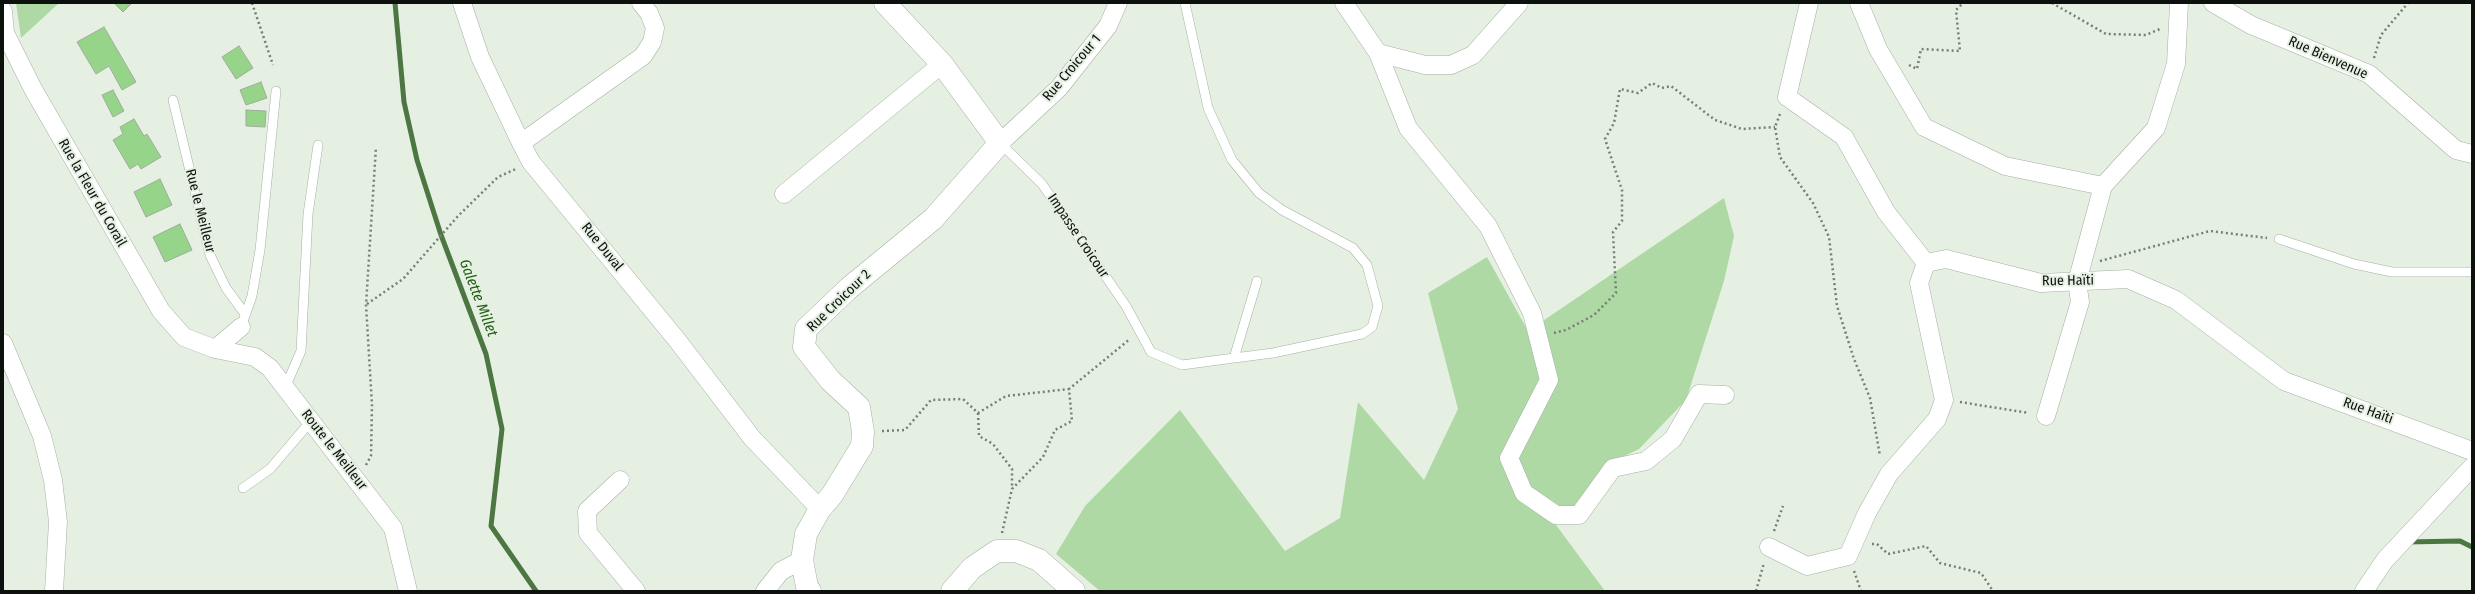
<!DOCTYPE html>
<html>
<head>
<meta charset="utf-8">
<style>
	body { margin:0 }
	#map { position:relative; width:2475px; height:594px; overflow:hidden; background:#e5f0e3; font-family:"Fira Sans Condensed",sans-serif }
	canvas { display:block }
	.frame { position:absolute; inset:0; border:4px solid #0d110d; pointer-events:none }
</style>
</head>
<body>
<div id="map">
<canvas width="2475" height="594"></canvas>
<div class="frame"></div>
</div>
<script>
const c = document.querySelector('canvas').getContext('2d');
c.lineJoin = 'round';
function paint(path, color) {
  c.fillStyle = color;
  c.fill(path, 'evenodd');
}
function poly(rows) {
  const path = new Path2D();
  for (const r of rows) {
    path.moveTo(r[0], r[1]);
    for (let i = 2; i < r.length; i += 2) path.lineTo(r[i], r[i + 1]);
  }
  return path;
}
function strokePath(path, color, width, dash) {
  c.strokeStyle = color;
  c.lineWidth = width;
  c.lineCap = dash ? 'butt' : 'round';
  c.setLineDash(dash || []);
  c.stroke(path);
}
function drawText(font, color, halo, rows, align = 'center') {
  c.font = font + ' "Fira Sans Condensed",sans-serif';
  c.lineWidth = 4;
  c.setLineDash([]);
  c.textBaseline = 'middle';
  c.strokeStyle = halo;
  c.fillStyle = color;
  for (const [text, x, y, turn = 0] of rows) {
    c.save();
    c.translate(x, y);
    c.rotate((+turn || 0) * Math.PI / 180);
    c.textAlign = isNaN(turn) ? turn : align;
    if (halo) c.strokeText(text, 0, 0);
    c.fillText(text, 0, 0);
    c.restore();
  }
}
const green = poly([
	[16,3,59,3,21,38],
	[1724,198,1734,236,1724,281,1686,400,1639,449,1604,466,1574,506,1556,525,1605,591,1100,591,1056,554,1085,506,1180,410,1285,551,1340,518,1358,402,1424,480,1458,409,1428,293,1487,257,1528,331]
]);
const stream = poly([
	[395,3,404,102,417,160,441,235,486,354,502,429,491,526,536,591],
	[2406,542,2460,541,2472,547]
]);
const building = poly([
	[114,3,132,3,123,12,114,3],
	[104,27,136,82,122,90,109,66,96,74,77,42,104,27],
	[239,46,253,68,236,79,222,57,239,46],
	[261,82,267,98,246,105,240,90,261,82],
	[113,90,124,111,113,117,102,95,113,90],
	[246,110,266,111,265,127,246,126,246,110],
	[134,119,144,136,147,134,161,157,141,169,138,164,130,169,113,140,123,134,120,127,134,119],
	[160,179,172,205,146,217,134,192,160,179],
	[180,224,192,250,165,262,153,237,180,224]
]);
const path = poly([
	[252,3,273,65],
	[2052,3,2106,34,2146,35,2160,29],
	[2374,58,2381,35,2408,3],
	[1909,65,1917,69,1921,49,1960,51,1956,10,1963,3],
	[1780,114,1775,127,1780,157,1813,203,1829,237,1837,306,1854,359,1870,398,1880,456],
	[2100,261,2210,231,2267,238],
	[367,304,403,279,458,216,498,177,516,169],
	[1554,333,1566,330,1594,315,1616,293,1613,232,1622,221,1622,190,1605,139,1614,123,1620,89,1638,93,1652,83,1662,88,1671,86,1715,120,1742,129,1775,127],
	[1960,402,2029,413],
	[978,413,979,436,993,444,1012,469,1012,489],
	[882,431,905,430,931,400,963,399,978,413,1006,396,1069,389],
	[366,465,371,456,372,405,366,305,376,147],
	[1774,531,1783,506],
	[1002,533,1012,489,1043,457,1055,430,1072,421,1069,389,1130,339],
	[1872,544,1877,544,1888,554,1926,546,1940,563,1981,573,1993,591],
	[1854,571,1861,591],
	[1756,591,1764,563]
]);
const lane = poly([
	[1185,3,1208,108,1232,160,1259,193,1282,210,1353,248,1367,265,1378,306,1372,327,1362,334,1273,353,1234,358],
	[173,100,210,255,226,288,245,314],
	[1000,143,1042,184,1126,306,1151,352,1182,365,1234,358,1257,281],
	[2279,239,2354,264,2392,272,2472,272],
	[241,327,252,296,260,250,276,91],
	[285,388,301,351,308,214,318,145],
	[243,488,270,469,311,421]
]);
const street = poly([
	[462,3,480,57,521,143],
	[641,3,649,13,655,28,652,42,643,56,521,143,531,162,677,340,752,438,820,509],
	[1344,3,1378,53,1408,128,1488,226,1532,313,1549,380,1509,458,1524,493,1556,515,1579,515,1613,468,1646,461,1673,439,1699,394,1725,395],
	[1809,3,1787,97,1844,137,1886,212,1926,263],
	[1859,3,1878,49,1924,127,2005,166,2103,186],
	[2213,3,2251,25,2369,74,2456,150,2472,154],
	[3,11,5,33,33,89,161,311,184,337,215,349,255,357,270,368,393,528,408,591],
	[1378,53,1425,65,1451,65,1473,55,1519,3],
	[1000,143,1059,88,1108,26,1118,3],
	[784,194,942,64],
	[3,343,42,436,53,480,58,522,54,591],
	[215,349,241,327],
	[2046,416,2080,302,2077,282,2103,186,2156,128,2176,64,2179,3],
	[620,480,587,511,588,533,636,591],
	[1769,547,1807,566,1848,556,1867,513,1889,474,1937,419,1944,400,1919,283,1926,263,1946,259,2041,283,2128,279,2176,300,2284,381,2472,451],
	[765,591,781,571,802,560],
	[2364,591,2385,560,2472,467]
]);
const secondary = poly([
	[810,591,807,587,802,560,806,534,820,509,832,495,862,446,863,432,859,407,830,380,804,347,806,329,849,288,933,219,1000,143,942,64,885,3],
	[952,591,972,568,997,551,1016,551,1039,560,1074,591]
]);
const streetNames = [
	["Rue Bienvenue",2328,58,24],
	["Rue Croicour 1",1072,68,-50],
	["Rue la Fleur du Corail",92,193,60],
	["Rue le Meilleur",200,211,76],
	["Impasse Croicour",1078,236,56],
	["Rue Duval",602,247,51],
	["Rue Haïti",2068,281,-1],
	["Rue Croicour 2",839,301,-44],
	["Rue Haïti",2368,411,20],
	["Route le Meilleur",334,450,52]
];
const waterNames = [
	["Galette Millet",478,298,69]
];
paint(green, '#aed9a5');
strokePath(stream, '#4c7743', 5);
paint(building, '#95d489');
strokePath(building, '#a1ab9f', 1);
strokePath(lane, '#a5b0a3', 10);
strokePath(street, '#a5b0a3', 19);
strokePath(secondary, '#a5b0a3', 23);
strokePath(path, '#767e75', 2.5, [2, 3]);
strokePath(lane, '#fff', 9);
strokePath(street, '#fff', 18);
strokePath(secondary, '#fff', 22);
drawText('14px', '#0d110d', '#e5f0e3', streetNames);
drawText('italic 15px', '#215d13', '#e5f0e3', waterNames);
</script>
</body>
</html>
